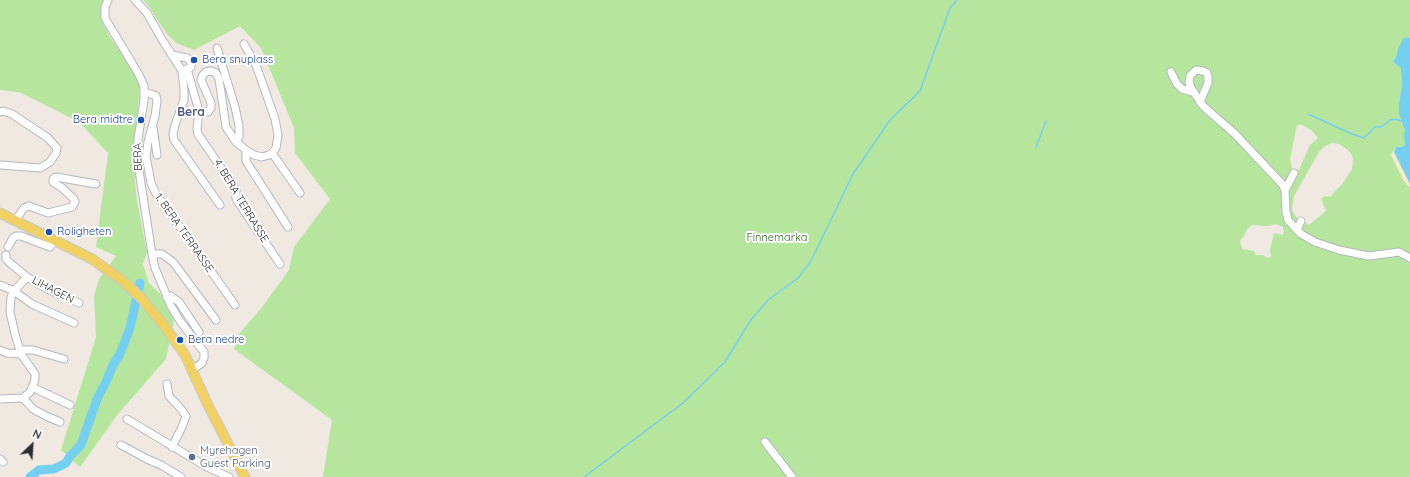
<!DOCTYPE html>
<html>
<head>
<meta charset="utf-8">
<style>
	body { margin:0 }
	#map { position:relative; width:1410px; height:477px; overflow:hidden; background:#efe9e1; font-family:Quicksand,sans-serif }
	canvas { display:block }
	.north { position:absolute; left:12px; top:425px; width:40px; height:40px; -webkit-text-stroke:3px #fff; paint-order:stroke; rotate:25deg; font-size:11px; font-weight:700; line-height:16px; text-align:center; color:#2e2e2e }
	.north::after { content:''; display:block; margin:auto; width:14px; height:18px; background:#2e2e2e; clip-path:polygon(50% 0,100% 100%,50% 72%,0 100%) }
</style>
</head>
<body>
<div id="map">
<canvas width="1410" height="477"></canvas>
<div class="north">N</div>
</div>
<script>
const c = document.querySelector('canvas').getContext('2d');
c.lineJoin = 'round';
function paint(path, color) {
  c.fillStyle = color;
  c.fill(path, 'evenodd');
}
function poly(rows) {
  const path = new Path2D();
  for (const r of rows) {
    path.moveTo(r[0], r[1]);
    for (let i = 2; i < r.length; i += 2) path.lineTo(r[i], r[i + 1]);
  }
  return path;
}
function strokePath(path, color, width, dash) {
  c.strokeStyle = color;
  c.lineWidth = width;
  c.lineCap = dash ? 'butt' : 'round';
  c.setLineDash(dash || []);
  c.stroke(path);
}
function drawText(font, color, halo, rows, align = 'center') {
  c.font = font + ' Quicksand,sans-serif';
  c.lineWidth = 4;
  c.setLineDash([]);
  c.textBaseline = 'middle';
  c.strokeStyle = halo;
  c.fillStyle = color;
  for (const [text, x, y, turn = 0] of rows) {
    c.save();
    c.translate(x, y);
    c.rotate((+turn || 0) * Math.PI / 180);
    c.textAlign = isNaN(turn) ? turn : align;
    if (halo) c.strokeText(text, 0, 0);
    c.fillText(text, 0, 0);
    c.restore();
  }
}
const green = poly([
	[0,0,103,0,101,9,102,21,110,37,131,66,139,84,139,97,133,160,137,201,147,252,143,264,149,283,161,295,174,320,166,359,118,414,80,467,61,450,96,337,94,296,99,279,116,256,96,247,108,153,79,122,19,92,0,90],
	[143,0,1410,0,1410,38,1406,37,1398,49,1396,57,1393,61,1401,69,1402,85,1399,104,1399,114,1405,131,1405,145,1402,147,1396,147,1391,155,1404,181,1410,187,1410,477,323,477,332,420,234,349,239,334,263,306,289,270,294,247,330,199,295,153,294,128,261,48,240,26,194,50,176,43,167,34,147,4],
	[1297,125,1302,125,1311,130,1318,138,1310,145,1298,172,1294,173,1292,170,1290,159],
	[1332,143,1339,144,1348,150,1352,155,1353,162,1352,169,1343,183,1330,197,1325,196,1321,199,1326,211,1309,225,1297,218,1292,210,1294,196,1319,152,1325,146],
	[1276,224,1283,227,1284,233,1282,235,1274,233,1270,250,1271,257,1267,258,1263,255,1256,255,1254,251,1242,249,1240,241,1244,236,1247,229,1253,225,1268,226]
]);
const sand = poly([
	[1393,151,1407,175,1410,187,1404,181,1391,155]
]);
const water = poly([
	[1406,37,1410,38,1410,184,1394,152,1396,147,1402,147,1405,145,1404,134,1405,131,1399,114,1399,104,1402,85,1401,69,1393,61,1396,57,1398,49,1403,39]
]);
const stream = poly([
	[1308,114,1352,134,1364,138,1375,127,1381,127,1390,120,1395,119,1402,121],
	[1036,147,1046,121],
	[584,477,683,403,725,362,750,321,768,300,798,278,811,261,853,174,890,120,920,91,950,8,957,0]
]);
const river = poly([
	[30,477,39,470,54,469,66,463,70,456,81,445,97,399,106,382,113,365,120,354,130,328,140,283]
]);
const minor = poly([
	[108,0,105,7,105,18,138,73,144,86,144,100,138,139,137,158,152,254,155,268,171,306,180,321,204,352,204,358,202,363,192,370],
	[135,0,147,13,163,41,172,55,182,71,191,67,191,62,187,58,172,55],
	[244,44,256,65,275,119,278,135,276,148,272,153,269,155,262,157,254,155,246,150],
	[217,48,235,107,239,126,239,137,236,142],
	[187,69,199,111,197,129,198,134,236,190,236,199,280,264],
	[182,71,184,90,184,100,175,125,173,134,174,140,220,205],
	[1171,72,1177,84,1182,89,1193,92],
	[144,93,151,94,156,96,157,101,155,116,148,142,146,156,151,183,155,192,235,305],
	[1200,102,1208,83,1208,77,1207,73,1203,71,1196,70,1190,76,1189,82,1191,88,1203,106,1235,134,1282,184,1285,190],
	[199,111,208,112,211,108,211,103,201,80,203,75,206,72,211,71,216,73,219,79,226,127,236,142,246,150,246,161,288,227],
	[0,112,3,111,12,114,48,138,57,148,56,153,50,162,40,168,0,165],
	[153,127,157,155],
	[272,153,300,193],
	[1294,173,1285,190,1286,211,1288,220,1301,234,1315,242,1339,250,1369,256,1399,252,1410,258],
	[15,221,24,208,29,206,48,213,72,207,75,202,73,198,62,188,53,182,53,179,56,177,96,184],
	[1297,230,1301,221],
	[8,247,13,238,16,236,21,236,50,247,55,240],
	[152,254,162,254,173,262,216,320],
	[6,255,6,259,10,263,27,277],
	[0,285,14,291,32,304,74,323],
	[167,298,171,296,179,302,199,332],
	[0,350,7,353,21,354],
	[20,350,33,350,64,359],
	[167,384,169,396,181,409,186,416,182,427,172,447],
	[32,387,70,405],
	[23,398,33,409,46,416,60,422],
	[0,399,23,398,30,392,35,380,35,374,21,354,15,334,10,312,11,297,14,291,27,277,47,289,79,303],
	[127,419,207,467,229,477],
	[765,442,792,477],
	[121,445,147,459,161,465,181,477],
	[0,459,3,462]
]);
const major = poly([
	[0,213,92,259,123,281,140,297,162,323,185,355,208,405,245,477]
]);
const markers = [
	[194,60,4,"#1a4fb4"],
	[141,120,4,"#1a4fb4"],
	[49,232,4,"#1a4fb4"],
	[180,340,4,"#1a4fb4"],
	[192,457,4,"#5c6f8a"]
];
const transitNames = [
	["Bera snuplass",202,60],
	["Bera midtre",133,120,"right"],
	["Roligheten",57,232],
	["Bera nedre",188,340]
];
const streetNames = [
	["BERA",138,157,-92],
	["4. BERA TERRASSE",241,201,59],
	["1. BERA TERRASSE",184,233,55],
	["LIHAGEN",53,290,27]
];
const parkNames = [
	["Finnemarka",777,238]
];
const serviceNames = [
	["Myrehagen",200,451],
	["Guest Parking",200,464]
];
const neighbourhoodNames = [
	["Bera",191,112]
];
paint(green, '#b6e59e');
paint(sand, '#f3ecc5');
paint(water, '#75cff0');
strokePath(stream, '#75cff0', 1.5);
strokePath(river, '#75cff0', 9);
strokePath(minor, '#b4b7c1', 9);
strokePath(major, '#c9c9c9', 11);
strokePath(minor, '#fff', 7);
strokePath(major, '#f2d163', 9);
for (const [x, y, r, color] of markers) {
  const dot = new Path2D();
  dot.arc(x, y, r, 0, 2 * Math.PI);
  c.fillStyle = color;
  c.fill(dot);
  strokePath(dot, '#fff', 1.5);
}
drawText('11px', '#164399', '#fff', transitNames, 'left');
drawText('11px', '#2e2e2e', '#fff', streetNames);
drawText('11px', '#2c6e1b', '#fff', parkNames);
drawText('11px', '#4e5e75', '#fff', serviceNames, 'left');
drawText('bold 12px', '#4d5680', '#fff', neighbourhoodNames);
</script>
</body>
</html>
